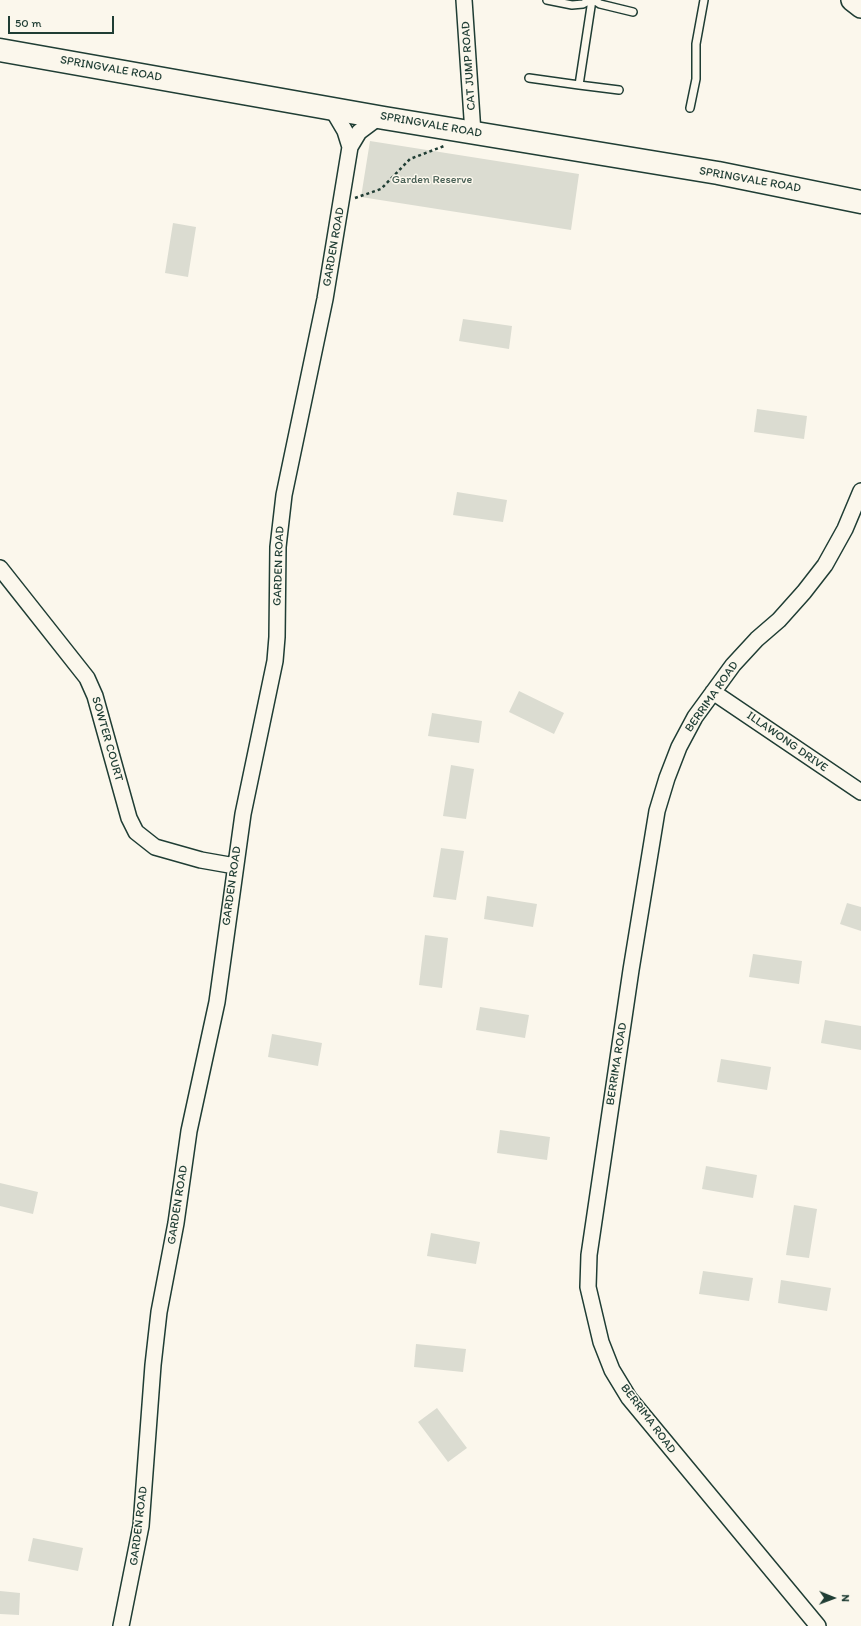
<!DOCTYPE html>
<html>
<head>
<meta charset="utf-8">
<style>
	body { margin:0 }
	#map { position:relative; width:861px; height:1626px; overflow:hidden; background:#fbf7ec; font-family:Itim,sans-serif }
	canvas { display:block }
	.north { position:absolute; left:813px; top:1578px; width:40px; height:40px; -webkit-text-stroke:3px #fbf7ec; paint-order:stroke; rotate:91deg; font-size:11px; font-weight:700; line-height:16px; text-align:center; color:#1f3d34 }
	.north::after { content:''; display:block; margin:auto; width:14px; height:18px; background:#1f3d34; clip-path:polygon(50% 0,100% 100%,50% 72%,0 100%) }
	.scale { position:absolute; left:8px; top:16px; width:106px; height:18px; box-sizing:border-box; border:2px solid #1f3d34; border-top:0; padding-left:5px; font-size:12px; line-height:14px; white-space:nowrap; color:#1f3d34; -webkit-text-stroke:3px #fbf7ec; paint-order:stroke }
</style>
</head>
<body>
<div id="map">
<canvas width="861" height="1626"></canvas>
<div class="north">N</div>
<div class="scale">50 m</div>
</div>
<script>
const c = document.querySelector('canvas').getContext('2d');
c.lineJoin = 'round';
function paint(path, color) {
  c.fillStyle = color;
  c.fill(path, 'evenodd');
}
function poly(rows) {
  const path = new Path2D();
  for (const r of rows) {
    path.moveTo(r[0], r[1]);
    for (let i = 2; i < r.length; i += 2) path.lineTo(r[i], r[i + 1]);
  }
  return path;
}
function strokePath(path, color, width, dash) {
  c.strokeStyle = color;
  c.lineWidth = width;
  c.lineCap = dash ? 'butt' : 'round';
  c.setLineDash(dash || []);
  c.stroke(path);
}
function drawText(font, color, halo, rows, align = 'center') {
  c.font = font + ' Itim,sans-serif';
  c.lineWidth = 3;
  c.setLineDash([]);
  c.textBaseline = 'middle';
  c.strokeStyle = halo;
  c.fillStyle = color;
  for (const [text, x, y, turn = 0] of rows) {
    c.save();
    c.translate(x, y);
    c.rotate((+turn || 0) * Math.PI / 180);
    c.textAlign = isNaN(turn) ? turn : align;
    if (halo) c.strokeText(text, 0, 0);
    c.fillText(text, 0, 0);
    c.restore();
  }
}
const green = poly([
	[370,141,579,174,571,230,361,197],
	[173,223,196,227,188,277,165,273],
	[463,319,512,326,509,349,459,341],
	[757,409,807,416,804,439,754,432],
	[457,492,507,500,503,522,453,515],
	[519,691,564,713,554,734,509,712],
	[432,713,482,721,479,743,428,736],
	[451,765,474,769,466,819,443,816],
	[441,848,464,851,456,900,433,897],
	[487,896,537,904,533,927,484,919],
	[847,903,861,907,861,931,840,924],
	[425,935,448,938,442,988,419,985],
	[753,954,802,961,799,984,749,977],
	[480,1007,529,1015,525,1038,476,1030],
	[825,1020,861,1026,861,1050,821,1043],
	[272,1034,322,1043,318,1066,268,1057],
	[721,1059,771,1067,767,1090,717,1082],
	[500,1130,550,1137,547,1160,497,1153],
	[706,1166,757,1175,753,1198,702,1189],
	[0,1183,38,1192,33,1214,0,1206],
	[794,1205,817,1209,809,1258,786,1255],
	[431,1233,480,1242,476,1264,427,1256],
	[703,1271,753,1278,749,1301,699,1294],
	[781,1280,831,1288,827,1311,778,1303],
	[416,1344,466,1349,463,1372,414,1367],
	[437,1408,467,1448,448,1462,418,1422],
	[33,1538,83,1548,78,1571,28,1561],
	[0,1591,20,1593,19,1615,0,1614]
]);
const path = poly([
	[355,198,381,189,410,159,444,146]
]);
const service = poly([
	[547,0,572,5,583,4,590,0],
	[592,0,579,85,619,90],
	[594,0,600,4,633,12],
	[529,78,579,85],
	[690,108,696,79,696,44,704,0]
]);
const minor = poly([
	[464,0,473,133],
	[332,109,345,131,350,147],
	[0,568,87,678,95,696,129,818,136,832,155,847,201,860,235,866],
	[713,692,861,792],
	[121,1626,141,1526,153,1365,159,1312,176,1223,189,1131,217,1002,243,814,275,661,277,637,278,547,284,495,325,299,350,147,359,132,379,117],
	[818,1626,629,1398,612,1370,601,1342,588,1287,589,1255,631,970,657,811,667,778,679,747,695,717,733,665,757,639,779,620,804,592,825,565,845,529,861,491]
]);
const secondary = poly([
	[852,0,861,7]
]);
const primary = poly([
	[0,50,384,118,718,173,861,202]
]);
const streetNames = [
	["CAT JUMP ROAD",469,66,-94],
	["SPRINGVALE ROAD",111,69,10],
	["SPRINGVALE ROAD",431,125,10],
	["SPRINGVALE ROAD",750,180,10],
	["GARDEN ROAD",334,247,-80],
	["GARDEN ROAD",279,566,-88],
	["BERRIMA ROAD",712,697,-55],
	["SOWTER COURT",107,739,74],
	["ILLAWONG DRIVE",787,742,35],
	["GARDEN ROAD",232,886,-82],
	["BERRIMA ROAD",617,1064,-81],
	["GARDEN ROAD",178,1205,-81],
	["BERRIMA ROAD",648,1419,53],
	["GARDEN ROAD",139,1526,-83]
];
const parkNames = [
	["Garden Reserve",432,180]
];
paint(green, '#dbdcd1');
strokePath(service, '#1f3d34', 10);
strokePath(minor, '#1f3d34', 18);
strokePath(secondary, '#1f3d34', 24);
strokePath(primary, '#1f3d34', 25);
strokePath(path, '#1f3d34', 2.5, [3, 3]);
strokePath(service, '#fbf7ec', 7);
strokePath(minor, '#fbf7ec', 15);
strokePath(secondary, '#fbf7ec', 21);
strokePath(primary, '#fbf7ec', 22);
drawText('12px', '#1f3d34', '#fbf7ec', streetNames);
drawText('12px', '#455d53', '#fbf7ec', parkNames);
</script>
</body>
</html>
